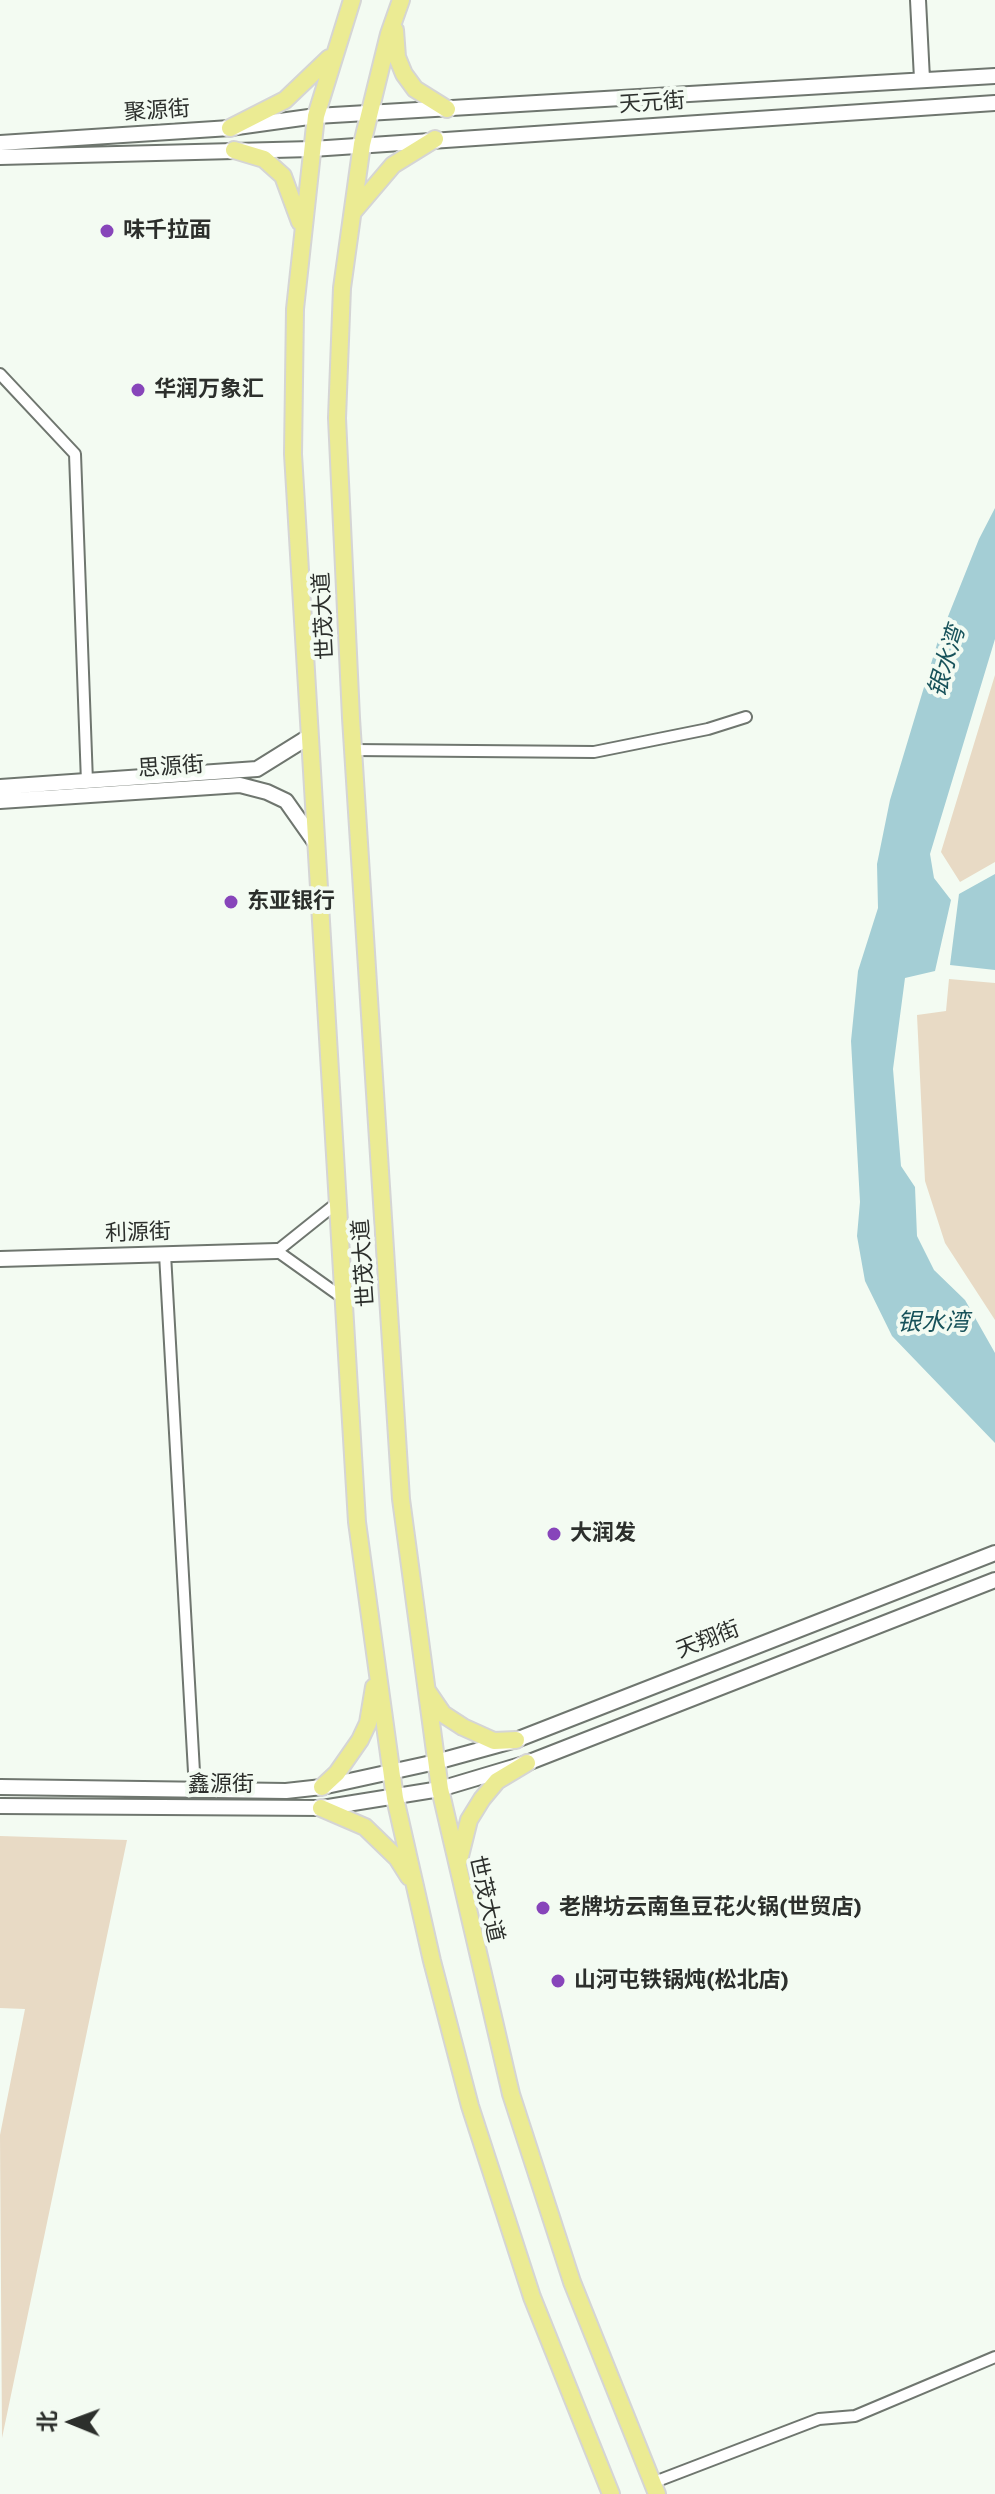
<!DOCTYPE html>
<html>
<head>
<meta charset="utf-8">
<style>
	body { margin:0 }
	#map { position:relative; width:995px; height:2494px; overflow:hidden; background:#f3fbf2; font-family:"Work Sans","Noto Sans SC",sans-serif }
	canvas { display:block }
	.north { position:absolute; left:32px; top:2382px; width:80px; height:80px; -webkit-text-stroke:6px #f3fbf2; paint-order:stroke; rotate:271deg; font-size:22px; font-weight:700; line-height:32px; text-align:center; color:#2c2f2c }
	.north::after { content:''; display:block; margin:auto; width:28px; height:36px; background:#2c2f2c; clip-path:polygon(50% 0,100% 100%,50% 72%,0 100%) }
</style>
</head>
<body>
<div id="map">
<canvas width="995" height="2494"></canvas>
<div class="north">北</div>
</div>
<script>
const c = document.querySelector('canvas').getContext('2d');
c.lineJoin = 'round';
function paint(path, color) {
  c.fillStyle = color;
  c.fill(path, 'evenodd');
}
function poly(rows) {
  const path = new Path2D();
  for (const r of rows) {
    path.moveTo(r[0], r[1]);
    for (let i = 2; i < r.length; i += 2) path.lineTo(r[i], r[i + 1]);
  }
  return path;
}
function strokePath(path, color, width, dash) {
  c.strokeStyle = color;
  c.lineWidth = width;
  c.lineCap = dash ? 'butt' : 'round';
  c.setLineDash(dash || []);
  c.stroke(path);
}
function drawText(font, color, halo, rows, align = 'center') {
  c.font = font + ' "Work Sans","Noto Sans SC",sans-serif';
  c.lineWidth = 8;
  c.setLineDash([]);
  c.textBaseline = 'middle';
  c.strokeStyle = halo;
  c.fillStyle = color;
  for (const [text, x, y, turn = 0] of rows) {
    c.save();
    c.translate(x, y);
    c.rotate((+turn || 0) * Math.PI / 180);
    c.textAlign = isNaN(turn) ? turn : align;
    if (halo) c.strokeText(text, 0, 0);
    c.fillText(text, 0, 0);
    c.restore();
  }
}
const green = poly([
	[995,675,995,862,960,882,941,852],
	[949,979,995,983,995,1320,945,1243,925,1181,917,1015,946,1011],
	[0,1836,127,1840,2,2438,0,2135,25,2009,0,2008]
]);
const water = poly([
	[995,508,995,639,930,854,934,878,951,900,935,971,905,978,893,1069,901,1166,915,1187,917,1236,934,1270,965,1300,995,1353,995,1443,892,1336,865,1281,857,1236,860,1202,851,1041,858,971,878,908,877,864,890,800,937,644,979,539],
	[995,874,995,970,950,965,959,894]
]);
const street = poly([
	[0,374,75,454,87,782],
	[353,750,594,752,708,729,746,717],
	[337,1203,277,1251,343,1298],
	[165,1254,195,1790],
	[652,2483,819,2419,855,2416,995,2357]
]);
const secondary = poly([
	[918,0,922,79],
	[0,143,230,128,316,116,995,76],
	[0,157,312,149,995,103],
	[0,787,257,769,310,736],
	[0,801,240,785,267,792,286,801,317,845],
	[0,1259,277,1251],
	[0,1787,286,1791,322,1787,436,1762,516,1740,995,1553],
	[0,1806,322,1808,440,1789,527,1763,995,1580]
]);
const primary = poly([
	[352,0,316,116,295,309,293,454,357,1522,395,1798,432,1961,470,2106,532,2297,611,2494],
	[401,0,389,34,362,144,342,288,337,418,351,718,401,1499,440,1789,511,2094,572,2282,657,2494],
	[395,30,397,57,404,74,415,89,447,109],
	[230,128,285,100,329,58],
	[234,150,264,159,283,176,300,222],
	[353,212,393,165,435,139],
	[428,1692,443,1714,463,1727,494,1741,516,1740],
	[322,1787,337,1773,360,1740,368,1723,374,1687],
	[321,1808,365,1827,397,1858,409,1877],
	[459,1860,469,1820,482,1799,497,1781,527,1763]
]);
const markers = [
	[107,231,8,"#8745ba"],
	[138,390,8,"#8745ba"],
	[231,902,8,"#8745ba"],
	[554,1534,8,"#8745ba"],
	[543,1908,8,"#8745ba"],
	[558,1981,8,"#8745ba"]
];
const streetNames = [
	["天元街",652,103,-4],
	["聚源街",157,111,-4],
	["世茂大道",324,616,-93],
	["思源街",171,767,-4],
	["利源街",138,1233,-2],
	["世茂大道",364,1263,-94],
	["天翔街",708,1640,-21],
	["鑫源街",221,1785],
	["世茂大道",486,1899,77]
];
const poiNames = [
	["味千拉面",123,231],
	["华润万象汇",154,390],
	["东亚银行",247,902],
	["大润发",570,1534],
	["老牌坊云南鱼豆花火锅(世贸店)",559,1908],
	["山河屯铁锅炖(松北店)",574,1981]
];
const waterNames = [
	["银水湾",947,662,-73],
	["银水湾",933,1323]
];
paint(green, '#e8dac5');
paint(water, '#a4ced5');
strokePath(street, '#6f766f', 14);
strokePath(secondary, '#6f766f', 18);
strokePath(primary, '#d5d5d5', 20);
strokePath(street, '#fff', 10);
strokePath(secondary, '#fff', 14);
strokePath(primary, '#ebeb93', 16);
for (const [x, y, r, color] of markers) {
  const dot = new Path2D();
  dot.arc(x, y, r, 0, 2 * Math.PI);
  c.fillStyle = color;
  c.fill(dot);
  strokePath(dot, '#f3fbf2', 3);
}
drawText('22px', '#2c2f2c', '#f3fbf2', streetNames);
drawText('bold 22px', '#2c2f2c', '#f3fbf2', poiNames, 'left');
drawText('italic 24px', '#17525a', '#f3fbf2', waterNames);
</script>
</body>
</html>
